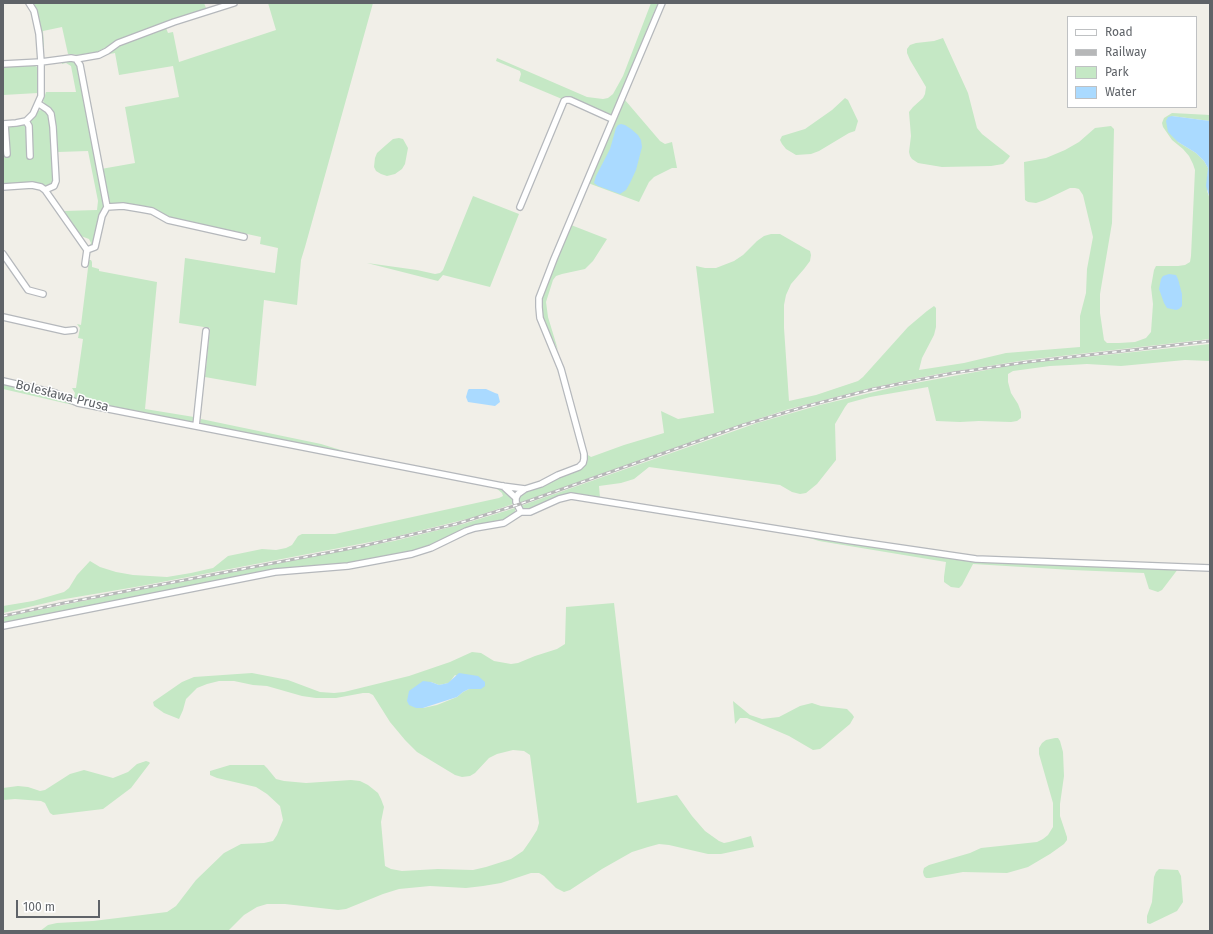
<!DOCTYPE html>
<html>
<head>
<meta charset="utf-8">
<style>
	body { margin:0 }
	#map { position:relative; width:1213px; height:934px; overflow:hidden; background:#f1efe8; font-family:"Fira Sans",sans-serif }
	canvas { display:block }
	.frame { position:absolute; inset:0; border:4px solid #5f6368; pointer-events:none }
	.legend { position:absolute; left:1067px; top:16px; width:130px; height:92px; box-sizing:border-box; background:#fff; border:1px solid #bfc1c3; margin:0; padding:5px 7px; list-style:none; font-size:12px; color:#5f6368 }
	.legend li { display:flex; align-items:center; gap:8px; height:20px }
	.legend b { width:20px; border:1px solid #bfc1c3 }
	.scale { position:absolute; left:16px; top:900px; width:84px; height:18px; box-sizing:border-box; border:2px solid #5f6368; border-top:0; padding-left:5px; font-size:12px; line-height:14px; white-space:nowrap; color:#5f6368; -webkit-text-stroke:3px #fff; paint-order:stroke }
</style>
</head>
<body>
<div id="map">
<canvas width="1213" height="934"></canvas>
<div class="frame"></div>
<ul class="legend">
<li><b style="height:5px;background:#fff"></b>Road</li>
<li><b style="height:5px;background:#b6b7b8"></b>Railway</li>
<li><b style="height:11px;background:#c5e8c5"></b>Park</li>
<li><b style="height:11px;background:#aadaff"></b>Water</li>
</ul>
<div class="scale">100 m</div>
</div>
<script>
const c = document.querySelector('canvas').getContext('2d');
c.lineJoin = 'round';
function paint(path, color) {
  c.fillStyle = color;
  c.fill(path, 'evenodd');
}
function poly(rows) {
  const path = new Path2D();
  for (const r of rows) {
    path.moveTo(r[0], r[1]);
    for (let i = 2; i < r.length; i += 2) path.lineTo(r[i], r[i + 1]);
  }
  return path;
}
function strokePath(path, color, width, dash) {
  c.strokeStyle = color;
  c.lineWidth = width;
  c.lineCap = dash ? 'butt' : 'round';
  c.setLineDash(dash || []);
  c.stroke(path);
}
function drawText(font, color, halo, rows, align = 'center') {
  c.font = font + ' "Fira Sans",sans-serif';
  c.lineWidth = 3;
  c.setLineDash([]);
  c.textBaseline = 'middle';
  c.strokeStyle = halo;
  c.fillStyle = color;
  for (const [text, x, y, turn = 0] of rows) {
    c.save();
    c.translate(x, y);
    c.rotate((+turn || 0) * Math.PI / 180);
    c.textAlign = isNaN(turn) ? turn : align;
    if (halo) c.strokeText(text, 0, 0);
    c.fillText(text, 0, 0);
    c.restore();
  }
}
const green = poly([
	[34,3,204,3,206,8,114,43,97,52,78,55,68,54,62,27,43,31,44,47,43,47,39,24],
	[268,3,373,3,305,247,301,260,297,305,264,300,256,386,205,377,210,328,179,323,185,258,275,273,278,248,260,244,261,237,173,218,162,214,110,203,101,169,135,163,125,107,179,97,173,66,119,75,115,53,104,55,120,45,163,28,166,28,168,33,173,32,179,62,276,30],
	[651,3,658,3,612,114,610,114,566,97,564,97,562,99,519,81,521,74,520,71,496,61,497,58,587,97,603,99,608,98,613,94,623,76],
	[943,38,968,93,977,128,982,134,1010,156,1008,159,1003,164,991,166,942,167,918,163,912,159,910,156,909,152,911,136,909,112,913,107,923,98,925,94,926,87,910,60,907,53,907,49,910,45,916,43,934,41],
	[71,60,75,61,78,67,105,206,94,245,89,247,91,243,89,239,81,236,64,211,97,210,98,201,88,151,58,152,54,115,50,108,46,105,43,101,46,92,76,92,71,66,66,63,62,64,62,62],
	[13,65,14,67,24,66,25,65,33,65,37,67,38,93,3,95,3,66],
	[845,98,848,100,858,121,855,131,849,133,819,151,811,154,796,155,786,149,782,144,780,140,782,136,805,129,832,110],
	[625,100,660,141,665,144,672,142,677,168,672,168,654,177,649,182,639,202,588,183],
	[41,110,46,110,51,118,54,180,51,184,47,186,37,183,3,184,3,126,25,124,33,118,37,111],
	[1172,113,1210,115,1210,121,1172,116,1178,142,1196,153,1204,161,1208,168,1207,191,1210,199,1210,339,1026,360,938,374,871,388,789,409,739,425,519,503,519,497,525,492,545,485,559,477,584,466,587,463,588,455,591,457,624,445,664,433,661,411,678,419,714,413,696,266,705,268,716,268,734,261,743,255,757,241,764,236,771,234,780,234,806,249,810,251,811,255,810,261,804,269,791,284,786,295,784,305,784,328,789,401,816,395,858,381,863,377,908,327,927,311,934,306,936,308,936,327,934,335,922,358,919,370,964,363,1006,353,1080,347,1080,316,1086,293,1087,269,1093,237,1083,195,1079,189,1075,188,1070,188,1045,200,1036,203,1028,202,1025,200,1024,162,1046,158,1065,150,1079,142,1095,128,1111,126,1114,129,1112,223,1100,294,1100,313,1104,340,1107,343,1119,343,1135,342,1146,338,1151,332,1153,304,1151,287,1154,270,1156,266,1178,266,1185,265,1190,262,1191,256,1195,170,1193,164,1189,156,1183,149,1172,140,1163,127,1162,123,1164,118],
	[399,138,403,139,408,148,405,164,402,169,395,174,387,176,381,174,376,171,374,167,375,158,377,153,386,145,393,139],
	[473,196,519,214,490,287,443,275,438,281,434,280,367,263,417,270,435,274,440,273,443,270],
	[571,225,607,239,593,261,585,269,562,274,556,276,553,280,546,302,548,317,558,350,546,327,542,315,542,299,545,287],
	[89,260,91,260,92,262,92,267,99,269,99,271,157,282,145,409,194,417,192,423,74,398,75,393,72,388,76,388,83,339,78,338,80,328,77,324,81,325],
	[1210,344,1210,361,1185,360,1121,366,1087,364,1070,365,1050,366,1013,371,1008,374,1008,382,1011,393,1018,404,1021,412,1021,418,1017,421,1011,422,979,421,960,422,936,421,928,387,870,397,848,403,845,407,835,424,836,460,817,484,806,493,800,494,792,492,780,485,766,483,649,467,634,479,621,483,599,486,600,498,570,494,558,496,531,509,523,509,520,506,757,423,820,405,899,386,1019,364],
	[3,384,55,396,73,405,3,389],
	[201,419,321,444,357,455,202,425,200,423],
	[496,488,501,489,513,500,513,504,471,518,386,539,141,586,59,600,3,613,3,606,33,601,64,592,69,588,77,575,90,561,100,567,116,572,133,575,167,577,191,573,213,568,228,556,262,549,276,550,286,548,292,545,298,536,302,534,335,534,499,498,503,496,502,493],
	[515,508,515,513,502,521,466,529,421,550,351,564,262,572,3,624,4,617,103,597,394,541,463,524],
	[794,533,959,559,1178,569,1162,590,1158,592,1149,589,1144,573,1072,570,973,564,962,585,959,588,951,587,944,582,944,577,946,562,819,541],
	[614,603,637,803,677,795,692,816,705,831,719,841,724,843,729,842,751,836,754,847,721,854,708,854,669,845,659,844,648,847,632,852,602,869,570,890,564,892,556,888,544,876,539,873,531,873,501,883,483,886,466,888,430,886,399,889,383,894,346,909,338,910,285,904,267,904,257,907,244,915,228,931,40,931,48,925,57,923,93,921,167,912,176,906,196,880,224,853,241,844,264,843,273,841,277,835,283,820,280,806,267,794,256,787,217,778,210,775,210,771,230,765,264,765,267,768,276,779,284,781,306,783,351,780,360,781,368,785,378,793,381,799,384,807,381,822,385,866,391,869,402,871,438,869,473,870,486,867,511,859,523,851,530,841,537,830,539,823,530,755,524,751,513,750,497,754,489,758,475,773,470,776,462,777,455,775,417,752,405,740,390,722,373,695,369,693,363,693,336,698,316,698,302,696,267,686,253,685,234,681,219,681,207,684,197,688,186,699,183,710,179,719,164,713,154,706,153,702,182,682,194,677,252,673,288,680,320,692,334,693,344,692,409,676,450,662,472,652,481,653,494,661,511,664,518,663,535,656,557,649,565,644,566,607],
	[455,675,481,689,469,689,463,692,457,697,437,705,423,708,416,708,431,682,439,685,449,683],
	[733,701,750,715,762,719,779,717,800,706,812,703,821,706,847,709,852,714,854,717,850,724,824,746,820,749,813,750,789,736,747,718,740,718,735,724],
	[1055,738,1058,738,1060,741,1063,752,1064,776,1060,804,1060,816,1067,837,1067,840,1064,844,1050,854,1028,867,1007,873,963,872,930,878,926,878,924,876,923,872,924,868,929,865,970,853,981,848,1037,842,1043,839,1048,835,1053,827,1053,803,1039,754,1039,748,1042,743,1046,740],
	[146,761,149,762,150,763,131,788,103,809,53,815,50,813,45,803,41,801,15,799,3,800,3,788,18,786,28,787,40,791,45,790,70,774,84,770,113,778,128,772,137,764],
	[1159,869,1178,870,1181,876,1183,902,1177,911,1150,924,1147,923,1147,916,1152,902,1154,877,1156,872]
]);
const water = poly([
	[1172,116,1210,121,1210,199,1206,186,1208,168,1204,161,1196,153,1178,142,1168,132,1166,121,1168,117],
	[621,124,625,125,631,129,638,135,641,140,642,147,636,170,630,183,626,190,620,194,598,186,594,183,596,176,610,149,616,128,618,125],
	[1169,274,1176,275,1178,279,1182,294,1182,306,1179,309,1176,310,1167,308,1164,303,1159,289,1161,279,1163,276],
	[469,389,486,389,495,393,498,394,500,402,495,406,468,402,466,397,468,390],
	[459,673,478,676,485,682,485,686,481,689,469,689,463,692,457,697,423,708,416,708,409,705,407,701,409,691,423,681,431,682,439,685,448,683]
]);
const minor = poly([
	[76,59,99,55,107,51,118,43,174,22,234,3],
	[3,64,41,62,71,58,76,59,80,65,107,207,102,216,95,247,87,250],
	[39,104,48,110,51,114,53,127,56,181,54,186,45,190],
	[26,121,29,126,30,156],
	[3,124,16,123,26,121,33,114,41,96,41,62,39,34,34,11,29,3],
	[5,124,7,154],
	[3,187,32,185,41,187,45,190,87,250,85,264],
	[107,207,123,206,141,209,152,211,168,220,244,237],
	[520,207,564,101,566,100,570,100,612,119],
	[3,254,28,290,43,294],
	[3,317,65,331,74,330],
	[3,381,55,393,78,403,502,486,525,489],
	[196,426,206,331],
	[503,486,516,498,516,502,521,512],
	[516,498,518,494,525,489,541,484,558,475,579,467,583,463,584,459,584,454,561,369,540,318,539,307,539,298,554,259,662,3],
	[3,626,275,572,348,566,412,554,431,548,466,531,475,528,504,523,521,512,530,512,559,499,571,496,846,540,976,559,1210,568]
]);
const rail = poly([
	[3,616,64,603,363,546,456,524,517,505,743,425,807,406,873,389,953,373,1027,362,1210,341]
]);
const streetNames = [
	["Bolesława Prusa",62,396,14]
];
paint(green, '#c5e8c5');
paint(water, '#aadaff');
strokePath(minor, '#b5b8bc', 8);
strokePath(minor, '#fff', 5.5);
strokePath(rail, '#b6b7b8', 3);
strokePath(rail, '#fff', 1.5, [4.5]);
drawText('13px', '#5f6368', '#fff', streetNames);
</script>
</body>
</html>
